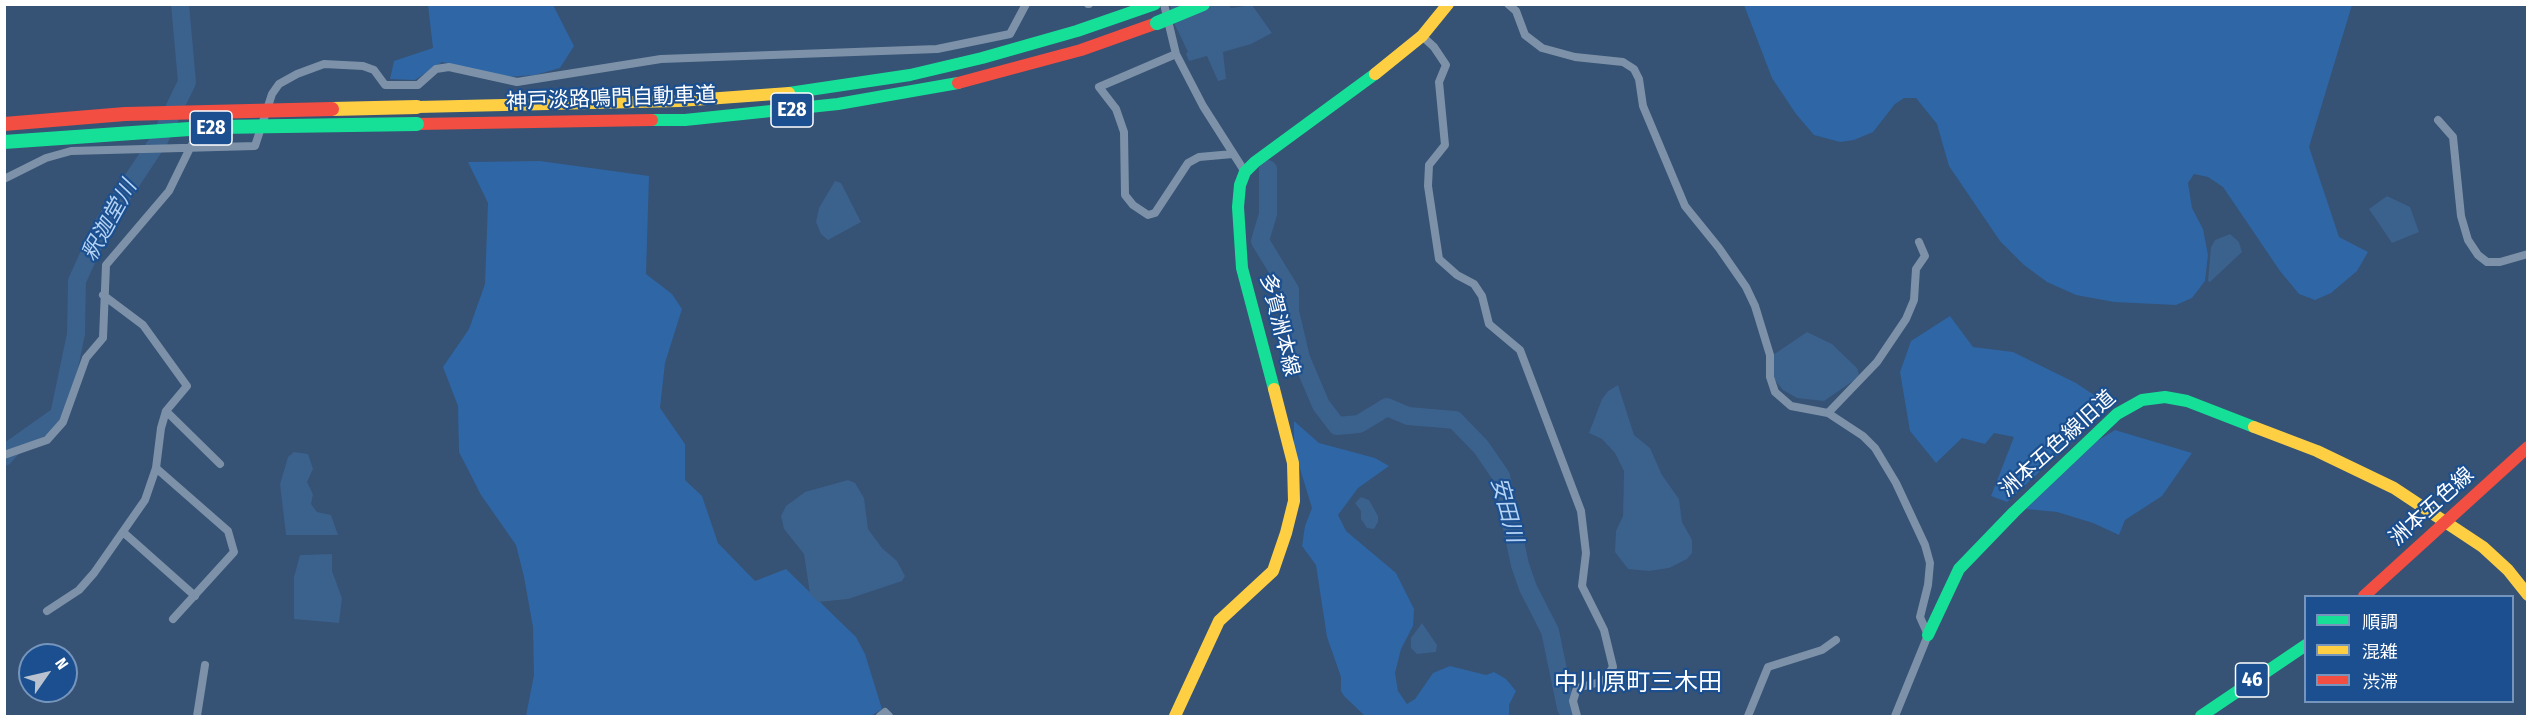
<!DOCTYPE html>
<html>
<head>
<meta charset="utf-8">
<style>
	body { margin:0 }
	#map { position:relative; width:2532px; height:721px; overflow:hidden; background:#365274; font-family:"Fira Sans Condensed","Noto Sans JP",sans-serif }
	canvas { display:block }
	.frame { position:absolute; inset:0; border:6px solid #fff; pointer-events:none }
	.legend { position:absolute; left:2304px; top:595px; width:210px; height:108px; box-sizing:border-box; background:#1b4f8f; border:2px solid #7695bc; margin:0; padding:8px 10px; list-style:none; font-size:18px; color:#fff }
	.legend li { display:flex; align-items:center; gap:12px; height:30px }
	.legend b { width:30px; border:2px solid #7695bc }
	.north { position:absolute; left:18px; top:643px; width:60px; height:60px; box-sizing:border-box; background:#1b4f8f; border:2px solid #7695bc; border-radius:50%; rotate:56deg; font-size:16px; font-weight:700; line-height:24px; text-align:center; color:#fff }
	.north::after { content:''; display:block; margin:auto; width:21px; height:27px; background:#b9c2ce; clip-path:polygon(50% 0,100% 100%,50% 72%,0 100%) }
</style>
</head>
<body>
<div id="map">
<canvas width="2532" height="721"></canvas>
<div class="frame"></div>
<ul class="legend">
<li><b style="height:8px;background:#16e098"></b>順調</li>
<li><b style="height:8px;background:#ffcf43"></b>混雑</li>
<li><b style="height:8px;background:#f24e42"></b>渋滞</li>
</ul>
<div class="north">N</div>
</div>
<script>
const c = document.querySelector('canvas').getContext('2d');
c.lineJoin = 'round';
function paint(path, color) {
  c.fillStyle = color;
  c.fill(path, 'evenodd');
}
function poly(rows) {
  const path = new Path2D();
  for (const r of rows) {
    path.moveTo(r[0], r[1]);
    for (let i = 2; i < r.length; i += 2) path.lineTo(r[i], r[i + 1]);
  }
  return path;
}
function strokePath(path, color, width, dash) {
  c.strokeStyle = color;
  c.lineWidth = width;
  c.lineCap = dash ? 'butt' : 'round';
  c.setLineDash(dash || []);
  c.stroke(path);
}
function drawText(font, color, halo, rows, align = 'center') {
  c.font = font + ' "Fira Sans Condensed","Noto Sans JP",sans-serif';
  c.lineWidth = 4.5;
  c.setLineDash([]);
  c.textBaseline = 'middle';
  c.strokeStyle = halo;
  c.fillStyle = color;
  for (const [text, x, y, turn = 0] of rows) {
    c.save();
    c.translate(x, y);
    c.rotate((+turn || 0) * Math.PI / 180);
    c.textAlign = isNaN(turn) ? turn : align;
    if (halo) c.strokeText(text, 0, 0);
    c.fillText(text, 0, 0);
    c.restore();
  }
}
const green = poly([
	[428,5,553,5,574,46,560,68,535,75,508,77,442,62,415,80,390,79,394,61,433,48],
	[1744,5,2352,5,2309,147,2339,237,2368,252,2357,271,2331,293,2315,300,2299,294,2280,271,2223,187,2208,177,2194,174,2188,183,2192,208,2203,229,2208,255,2205,281,2192,298,2176,305,2114,302,2076,295,2047,282,2024,265,2000,241,1949,166,1937,124,1916,98,1904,98,1895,104,1873,132,1854,140,1840,142,1814,135,1796,114,1772,78],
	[540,161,649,176,646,274,672,294,682,309,665,363,660,408,685,444,685,480,702,496,718,543,755,581,786,569,856,637,865,654,882,709,871,716,526,716,534,675,533,627,524,577,516,545,481,495,459,452,458,406,443,367,469,329,485,284,488,203,468,162],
	[1950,316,1973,347,2013,352,2076,383,2094,395,2103,413,2007,502,1991,496,2014,437,1994,433,1985,444,1962,438,1936,463,1910,431,1900,372,1911,341],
	[1294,421,1319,443,1375,458,1389,466,1358,488,1338,515,1346,531,1396,573,1414,609,1413,626,1401,649,1395,673,1398,691,1407,704,1415,699,1433,673,1450,666,1486,675,1494,672,1506,679,1516,691,1509,705,1509,716,1365,716,1344,696,1341,691,1341,677,1327,637,1316,565,1302,546,1305,526,1312,508,1294,449],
	[2115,430,2192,453,2162,496,2125,520,2119,535,2093,523,2057,512,2026,509,2097,441]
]);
const water = poly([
	[1227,4,1231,8,1252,5,1272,33,1251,44,1223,52,1226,79,1218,81,1207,56,1189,61,1186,54,1188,52,1175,25,1170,5],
	[835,181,841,183,861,222,828,240,821,234,816,222,819,208],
	[2387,196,2410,207,2419,232,2392,243,2369,209],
	[2230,234,2239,242,2242,252,2210,282,2208,281,2211,247,2215,240],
	[1807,332,1832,344,1857,368,1859,375,1853,381,1824,401,1797,398,1783,390,1774,379,1773,355],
	[1618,385,1634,435,1650,448,1662,475,1679,499,1682,522,1692,540,1692,553,1687,559,1669,568,1649,571,1628,569,1615,552,1616,531,1623,516,1624,471,1615,453,1602,439,1589,433,1602,399,1608,391],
	[294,452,308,454,313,469,307,482,313,494,311,504,317,512,331,515,338,535,286,535,280,484,288,457],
	[848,480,855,483,864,498,868,529,882,548,897,561,905,576,902,581,848,599,818,602,810,594,804,554,784,529,781,516,786,506,805,492],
	[1361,497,1369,500,1378,516,1378,522,1374,529,1367,528,1361,519,1361,511,1355,503],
	[332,554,332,571,342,598,339,623,294,619,294,577,300,555],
	[1422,623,1437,645,1436,652,1417,654,1411,648,1411,638]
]);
const river = poly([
	[1268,169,1268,214,1260,241,1290,290,1290,311,1301,358,1321,405,1337,426,1359,424,1387,407,1408,416,1455,420,1481,447,1501,476,1520,565,1528,588,1550,631,1566,708,1571,716],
	[4,457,11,449,59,415,76,334,77,281,102,226,159,140,187,82,180,4]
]);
const street = poly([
	[1088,4,1089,4],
	[1164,4,1176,54,1203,106,1245,172],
	[1508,4,1516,11,1525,35,1542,48,1575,57,1623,62,1634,69,1639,79,1643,106,1685,206,1719,248,1746,287,1755,306,1770,355,1770,377,1775,392,1791,406,1828,413,1863,436,1875,448,1896,483,1925,545,1930,563,1928,585,1920,617,1928,635,1895,716],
	[1422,36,1434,47,1446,65,1439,82,1445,145,1429,165,1428,186,1439,259,1457,275,1474,284,1482,296,1489,324,1520,350,1581,511,1586,553,1582,586,1604,630,1613,667,1604,681,1577,688,1573,701,1577,716],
	[1176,54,1099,87,1116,109,1124,132,1125,195,1133,205,1148,215,1155,213,1188,163,1199,157,1233,154],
	[2438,120,2453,137,2461,216,2468,240,2478,255,2487,262,2500,262,2528,254],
	[4,179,46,158,71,151,255,146,272,94,279,84,297,74,324,64,363,66,374,70,385,85,418,85,436,69,449,67,517,82,661,59,937,49,1010,34,1026,4],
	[166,411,220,464],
	[1828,413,1877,362,1906,319,1914,300,1916,269,1925,256,1919,242],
	[4,455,47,440,63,422,86,358,103,338,106,265,169,191,191,146],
	[156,468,228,531,234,552,173,619],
	[123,532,195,596],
	[47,611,79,590,94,573,145,500,156,468,161,428,166,411,187,386,143,325,103,295],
	[197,716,205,665],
	[880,716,885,712,889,716],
	[1748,716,1768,667,1822,650,1836,640]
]);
const fast = poly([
	[789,93,910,75,982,58,1077,31,1155,4],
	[652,120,685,120,838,104,958,83],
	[1274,389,1242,268,1238,207,1240,185,1245,172,1255,162,1375,74],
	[1928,635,1959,569,2014,512,2117,414,2142,400,2165,397,2187,401,2254,427],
	[2201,716,2306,645]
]);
const slow = poly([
	[1375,74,1422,36,1448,4],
	[417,107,679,101,789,93],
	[2254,427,2317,451,2394,488,2483,547,2508,570,2528,595],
	[1175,716,1219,621,1273,571,1286,533,1294,501,1293,463,1274,389]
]);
const jam = poly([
	[958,83,1081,50,1157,23],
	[417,124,652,120],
	[2364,596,2528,447]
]);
const fastBridge = poly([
	[1157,23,1203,4],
	[4,142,218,127,417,124]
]);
const slowBridge = poly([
	[332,109,417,107]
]);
const jamBridge = poly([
	[4,124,125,114,332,109]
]);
const shields = [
	[792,110,42],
	[211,128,42],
	[2252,680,33]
];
const shieldNames = [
	["E28",792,110],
	["E28",211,128],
	["46",2252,680]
];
const streetNames = [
	["神戸淡路鳴門自動車道",611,99,-2],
	["多賀洲本線",1279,325,76],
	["洲本五色線旧道",2058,444,-42],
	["洲本五色線",2432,507,-42]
];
const waterNames = [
	["釈迦堂川",110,221,-61],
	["安田川",1506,510,75]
];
const quarterNames = [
	["中川原町三木田",1638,683]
];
paint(green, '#2f66a5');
paint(water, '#3b618d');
strokePath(river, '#3b618d', 18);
strokePath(street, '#7d92a8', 8);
strokePath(fast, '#16e098', 12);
strokePath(slow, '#ffcf43', 12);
strokePath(jam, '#f24e42', 12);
strokePath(fastBridge, '#16e098', 14);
strokePath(slowBridge, '#ffcf43', 14);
strokePath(jamBridge, '#f24e42', 14);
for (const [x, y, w] of shields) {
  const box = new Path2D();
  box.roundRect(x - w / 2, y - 17, w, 34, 4.5);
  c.fillStyle = '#1b4f8f';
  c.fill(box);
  strokePath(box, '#fff', 1.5);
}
drawText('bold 20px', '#fff', null, shieldNames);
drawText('21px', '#fff', '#1b4f8f', streetNames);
drawText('italic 22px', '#b5d3f5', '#1b4f8f', waterNames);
drawText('24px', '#fff', '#1b4f8f', quarterNames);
</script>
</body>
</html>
